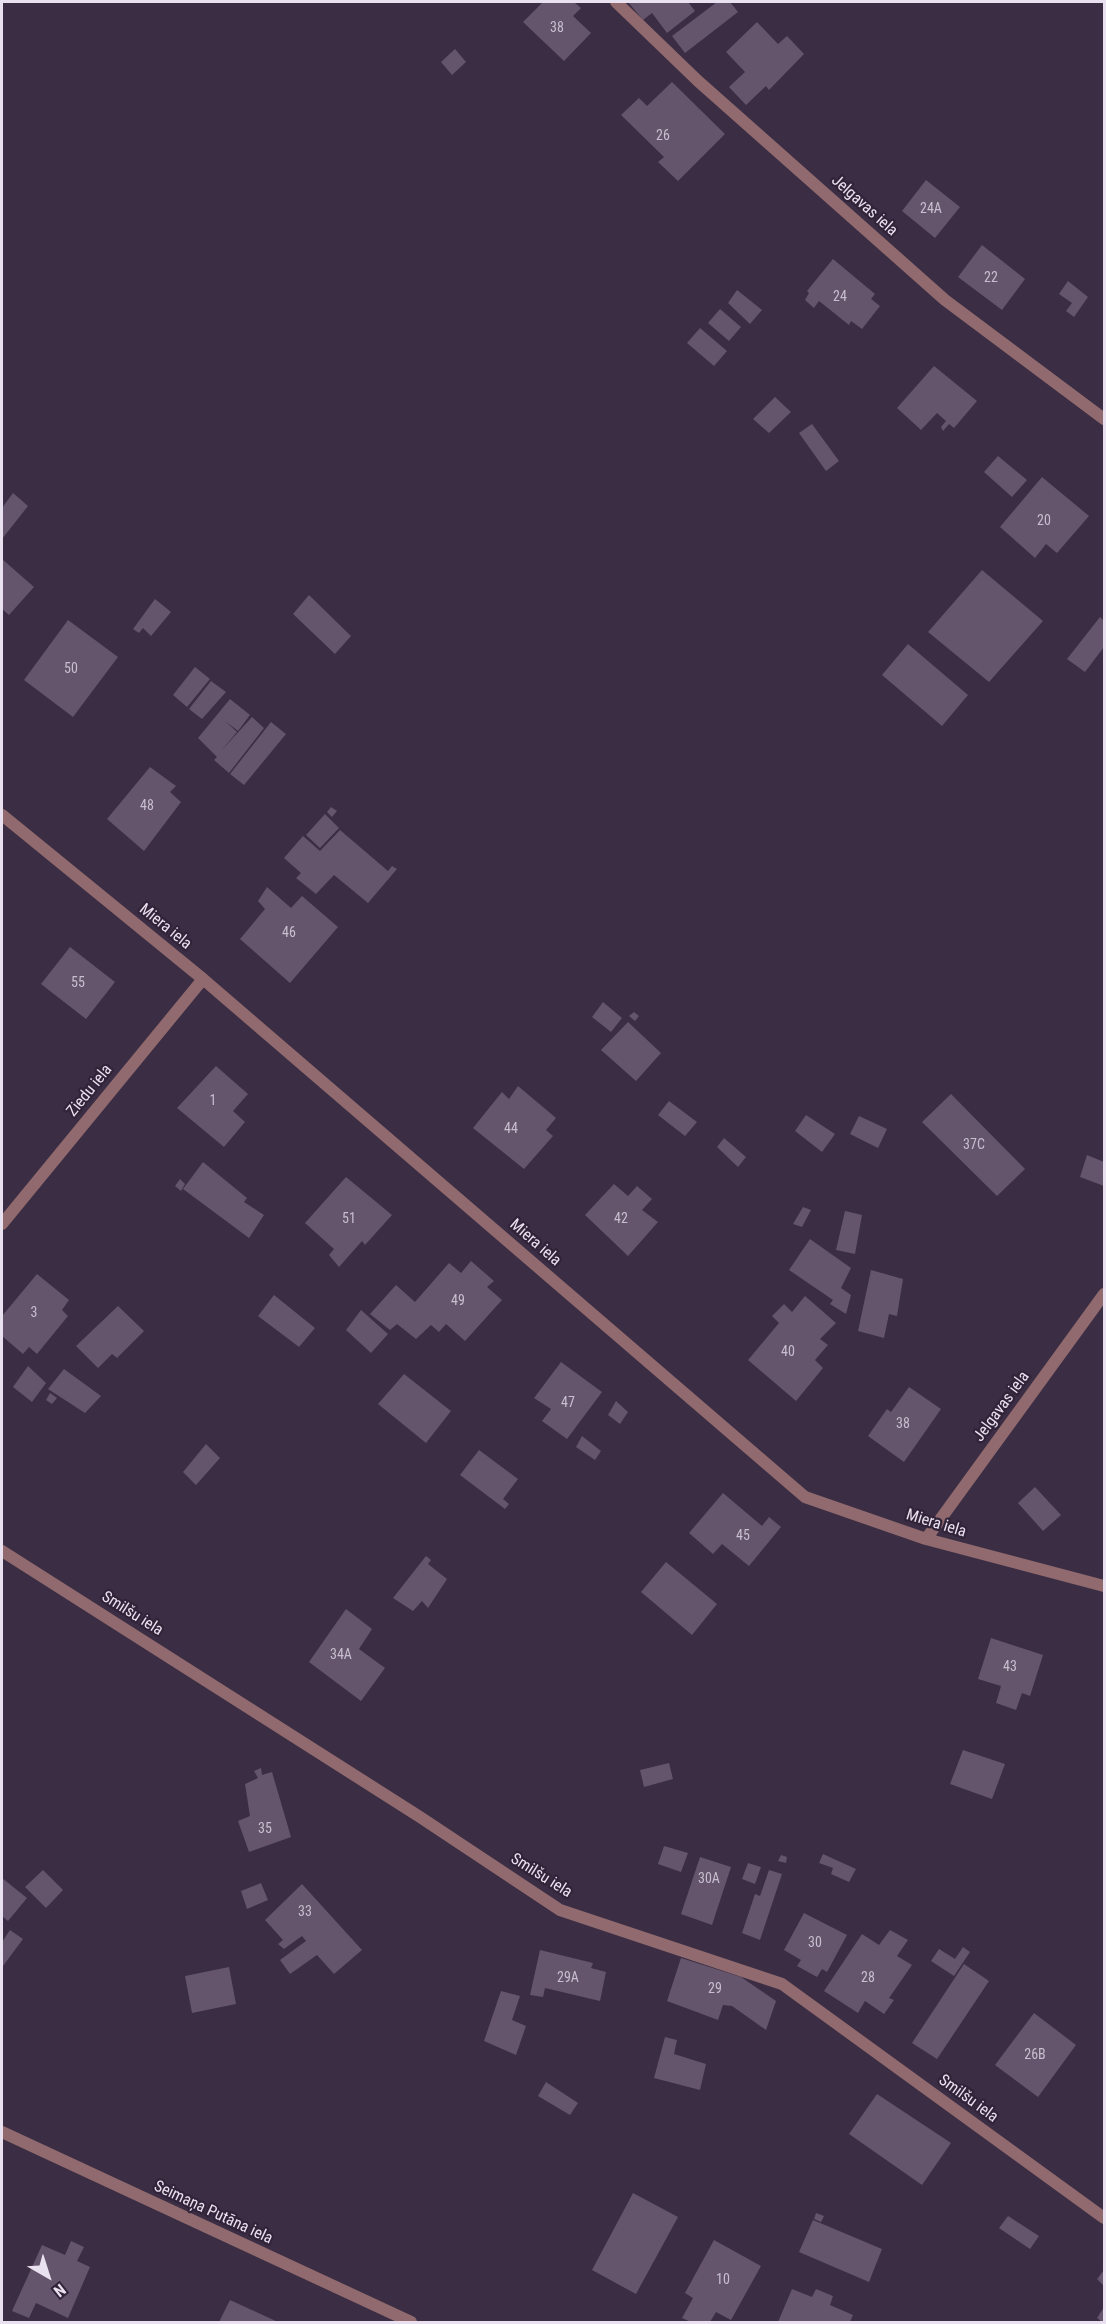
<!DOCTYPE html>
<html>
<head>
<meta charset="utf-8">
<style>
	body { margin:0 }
	#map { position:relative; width:1106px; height:2324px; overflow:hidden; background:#3b2d43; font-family:"Roboto Condensed",sans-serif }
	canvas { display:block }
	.frame { position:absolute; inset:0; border:3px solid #eae1f0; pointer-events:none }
	.north { position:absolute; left:18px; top:2246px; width:60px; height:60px; -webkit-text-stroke:4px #312339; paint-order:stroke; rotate:141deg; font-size:16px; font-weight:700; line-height:24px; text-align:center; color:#eae1f0 }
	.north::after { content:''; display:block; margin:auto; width:21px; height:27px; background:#eae1f0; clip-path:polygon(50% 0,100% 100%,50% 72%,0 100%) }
</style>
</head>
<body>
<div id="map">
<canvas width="1106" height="2324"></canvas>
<div class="frame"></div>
<div class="north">N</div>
</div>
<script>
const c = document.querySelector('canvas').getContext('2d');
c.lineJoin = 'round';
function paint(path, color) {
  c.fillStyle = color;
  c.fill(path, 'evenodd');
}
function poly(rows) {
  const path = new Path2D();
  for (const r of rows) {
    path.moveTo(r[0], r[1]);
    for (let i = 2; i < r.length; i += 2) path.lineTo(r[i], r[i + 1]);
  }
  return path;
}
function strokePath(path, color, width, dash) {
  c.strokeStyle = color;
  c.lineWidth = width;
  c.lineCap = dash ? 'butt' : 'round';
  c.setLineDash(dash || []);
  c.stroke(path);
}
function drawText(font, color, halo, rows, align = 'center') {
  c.font = font + ' "Roboto Condensed",sans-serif';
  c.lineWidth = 4.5;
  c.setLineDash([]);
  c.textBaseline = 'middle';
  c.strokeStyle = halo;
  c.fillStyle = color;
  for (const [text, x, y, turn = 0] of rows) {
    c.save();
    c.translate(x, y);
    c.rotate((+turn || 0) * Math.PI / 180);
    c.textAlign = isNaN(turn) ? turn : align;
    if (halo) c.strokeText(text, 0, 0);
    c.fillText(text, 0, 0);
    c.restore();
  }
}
const building = poly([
	[543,2,574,2,581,8,573,16,591,33,564,61,523,22],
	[628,2,688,2,695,11,667,33,652,13,643,20],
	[717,2,730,2,738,12,685,53,672,36],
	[757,22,778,44,787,36,804,54,769,90,766,86,746,105,729,87,745,72,726,52],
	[455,49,466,62,452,75,441,62],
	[672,82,725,134,678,181,658,162,664,157,621,115,639,98,647,106],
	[926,180,960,207,935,238,902,211],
	[982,245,1025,279,1002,310,958,277],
	[833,259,875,294,871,299,880,306,862,329,851,321,849,325,819,301,814,308,805,300,809,293,807,291],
	[1068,281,1088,297,1074,317,1066,311,1072,303,1059,294],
	[737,290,762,310,750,324,728,303],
	[720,309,741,327,729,341,708,323],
	[700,328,727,351,714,366,687,343],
	[934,366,977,401,954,428,949,424,943,431,941,427,946,421,937,413,921,430,897,408],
	[775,397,791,412,769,433,753,419],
	[812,424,839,461,826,471,799,433],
	[998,456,1027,480,1012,497,984,472],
	[1042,477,1089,516,1057,553,1046,544,1035,558,1000,527],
	[13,493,28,506,2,539,2,508],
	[2,559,34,587,9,615,2,609],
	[982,570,1043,621,989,682,928,632],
	[309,595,351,636,335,654,293,614],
	[155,599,171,612,151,636,143,628,139,633,133,629],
	[1100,617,1104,621,1104,647,1085,672,1067,659],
	[68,620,118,657,73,717,24,680],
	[908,644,968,695,942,726,882,675],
	[195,667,210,679,187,707,173,695],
	[211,681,226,692,202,719,189,709],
	[230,699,250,715,238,731,225,721,237,732,220,752,252,717,264,728,229,773,214,760,217,757,198,738],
	[271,722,286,734,244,785,230,774],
	[150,767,176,786,170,792,181,802,144,851,107,819],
	[331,807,337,811,332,817,327,812],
	[325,814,339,828,320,848,306,835],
	[340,830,388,871,392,866,397,869,368,903,334,875,316,894,296,878,301,873,284,858,303,836,320,851],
	[267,887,291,908,302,896,338,927,290,983,240,939,265,909,258,901],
	[70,947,115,982,86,1019,41,984],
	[603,1002,622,1018,611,1032,592,1017],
	[634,1012,639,1016,635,1021,629,1016],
	[628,1022,661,1053,636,1081,601,1050],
	[216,1066,248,1094,233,1111,245,1122,224,1147,177,1108],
	[518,1086,556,1118,546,1130,553,1136,524,1169,473,1128,502,1092,509,1099],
	[951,1094,1025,1169,997,1196,922,1122],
	[669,1101,697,1122,685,1136,658,1115],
	[806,1115,835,1134,822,1152,795,1131],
	[859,1116,887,1129,878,1148,850,1134],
	[724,1138,746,1157,738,1167,717,1147],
	[1087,1155,1104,1162,1104,1186,1080,1177],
	[203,1162,247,1198,244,1202,264,1215,249,1238,183,1189],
	[346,1177,392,1215,365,1245,362,1241,339,1267,329,1255,334,1249,305,1223],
	[180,1179,185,1184,181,1191,175,1186],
	[614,1184,628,1196,637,1186,652,1199,642,1210,658,1222,628,1256,585,1215],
	[803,1207,811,1210,802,1227,793,1224],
	[845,1211,862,1215,855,1254,836,1250],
	[810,1239,851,1268,841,1288,851,1295,846,1314,830,1304,833,1300,789,1270],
	[471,1261,494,1281,487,1287,502,1300,465,1341,446,1324,439,1332,431,1325,416,1339,397,1324,390,1330,370,1314,396,1285,415,1302,449,1263,461,1273],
	[871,1270,903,1279,897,1316,889,1314,884,1338,858,1331],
	[37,1274,69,1300,62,1310,68,1316,37,1354,29,1347,23,1354,2,1336,2,1316],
	[274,1295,315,1328,299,1347,258,1316],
	[805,1296,836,1323,820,1339,828,1345,815,1360,823,1368,796,1401,748,1360,779,1323,772,1316,784,1304,792,1312],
	[118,1306,144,1331,117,1358,112,1354,98,1368,76,1346],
	[361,1310,388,1334,371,1353,346,1330],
	[561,1362,602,1392,567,1439,542,1421,551,1409,534,1398],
	[28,1366,46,1383,32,1402,13,1387],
	[64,1369,101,1396,85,1413,48,1389],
	[404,1374,451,1411,426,1443,378,1404],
	[909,1387,941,1409,904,1462,868,1436,887,1409,891,1412],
	[50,1393,57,1398,52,1404,46,1400],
	[616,1401,628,1412,620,1424,608,1415],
	[582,1436,601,1451,595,1460,576,1447],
	[206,1444,220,1458,196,1485,183,1472],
	[479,1450,518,1479,503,1499,509,1504,505,1509,460,1475],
	[1035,1487,1061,1515,1043,1531,1018,1503],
	[723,1493,762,1526,769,1517,781,1527,749,1566,722,1544,713,1554,689,1533],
	[426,1556,431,1560,428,1564,447,1579,428,1608,422,1601,413,1611,393,1598],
	[666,1562,717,1604,692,1635,641,1592],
	[346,1609,372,1629,359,1649,385,1668,361,1701,309,1662],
	[991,1638,1043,1655,1030,1696,1022,1693,1016,1710,996,1703,1001,1686,978,1679],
	[963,1750,1005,1764,992,1799,950,1784],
	[669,1763,673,1779,644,1787,640,1770],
	[261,1768,262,1775,272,1772,291,1837,249,1852,238,1821,250,1816,245,1784,258,1778,254,1771],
	[664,1846,688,1853,681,1872,658,1864],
	[823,1854,856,1869,849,1882,831,1874,833,1868,819,1863],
	[781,1855,787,1857,786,1863,778,1861],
	[700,1857,731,1867,712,1925,681,1914],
	[748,1863,761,1867,755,1884,742,1879],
	[43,1870,63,1890,46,1908,25,1887],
	[769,1870,782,1874,760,1940,742,1933,755,1894,760,1896],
	[2,1878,27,1898,8,1921,2,1916],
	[261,1883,268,1900,247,1909,241,1891],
	[302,1884,362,1950,334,1974,317,1955,290,1974,280,1960,306,1941,302,1936,284,1949,278,1944,283,1940,265,1920],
	[804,1913,847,1935,827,1972,822,1969,817,1977,797,1966,801,1960,784,1950],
	[10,1930,23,1939,3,1966,2,1942],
	[890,1930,908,1940,897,1956,912,1965,889,1998,894,2000,884,2014,865,2001,858,2013,824,1991,862,1934,879,1945],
	[963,1947,970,1952,954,1976,931,1961,939,1949,955,1959],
	[540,1950,593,1963,591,1968,606,1972,600,2001,545,1988,543,1997,530,1995],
	[681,1958,741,1977,776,2001,766,2030,732,2006,723,2005,718,2020,667,2001],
	[964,1964,989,1981,937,2059,912,2043],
	[229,1967,236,2004,192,2013,185,1976],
	[501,1991,520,1996,512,2020,526,2026,516,2055,484,2041],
	[1034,2013,1076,2045,1038,2097,995,2065],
	[665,2037,677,2040,674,2054,706,2064,700,2090,654,2078],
	[546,2082,578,2103,570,2115,538,2096],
	[877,2094,951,2143,922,2185,849,2134],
	[633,2193,678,2217,636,2294,592,2270],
	[816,2213,824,2216,821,2222,814,2219],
	[1008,2216,1039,2236,1030,2249,999,2228],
	[813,2220,882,2249,869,2282,799,2252],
	[714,2240,761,2266,731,2320,716,2312,710,2322,691,2322,682,2318,693,2298,685,2293],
	[71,2241,84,2247,77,2261,90,2267,68,2318,36,2303,29,2318,12,2311,42,2245,65,2255],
	[1104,2270,1104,2286,1097,2279],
	[792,2289,812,2297,816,2289,833,2296,830,2305,853,2315,850,2322,778,2322],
	[230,2300,278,2322,219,2322],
	[1104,2307,1104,2322,1102,2322,1097,2318]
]);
const minor = poly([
	[616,2,698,81,945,300,1104,419],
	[2,815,203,979,805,1497,926,1539,1104,1586],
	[2,1224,203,979],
	[926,1539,1104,1294],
	[2,1551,420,1817,560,1910,782,1984,1104,2218],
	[2,2132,411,2322]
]);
const numberNames = [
	["38",557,28],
	["26",663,136],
	["24A",931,209],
	["22",991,278],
	["24",840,297],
	["20",1044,521],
	["50",71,669],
	["48",147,806],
	["46",289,933],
	["55",78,983],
	["1",213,1101],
	["44",511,1129],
	["37C",974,1145],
	["51",349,1219],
	["42",621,1219],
	["49",458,1301],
	["3",34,1313],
	["40",788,1352],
	["47",568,1403],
	["38",903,1424],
	["45",743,1536],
	["34A",341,1655],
	["43",1010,1667],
	["35",265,1829],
	["30A",709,1879],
	["33",305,1912],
	["30",815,1943],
	["29A",568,1978],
	["28",868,1978],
	["29",715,1989],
	["26B",1035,2055],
	["10",723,2280]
];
const streetNames = [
	["Jelgavas iela",864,206,42],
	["Miera iela",165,927,39],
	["Ziedu iela",90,1091,-51],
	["Miera iela",535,1243,41],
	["Jelgavas iela",1002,1407,-54],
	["Miera iela",936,1524,17],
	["Smilšu iela",132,1614,32],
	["Smilšu iela",541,1876,32],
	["Smilšu iela",968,2099,36],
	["Seimaņa Putāna iela",213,2213,25]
];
paint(building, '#64556d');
strokePath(minor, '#906a6e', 12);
drawText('14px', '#c8becf', null, numberNames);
drawText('16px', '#eae1f0', '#312339', streetNames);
</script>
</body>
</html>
